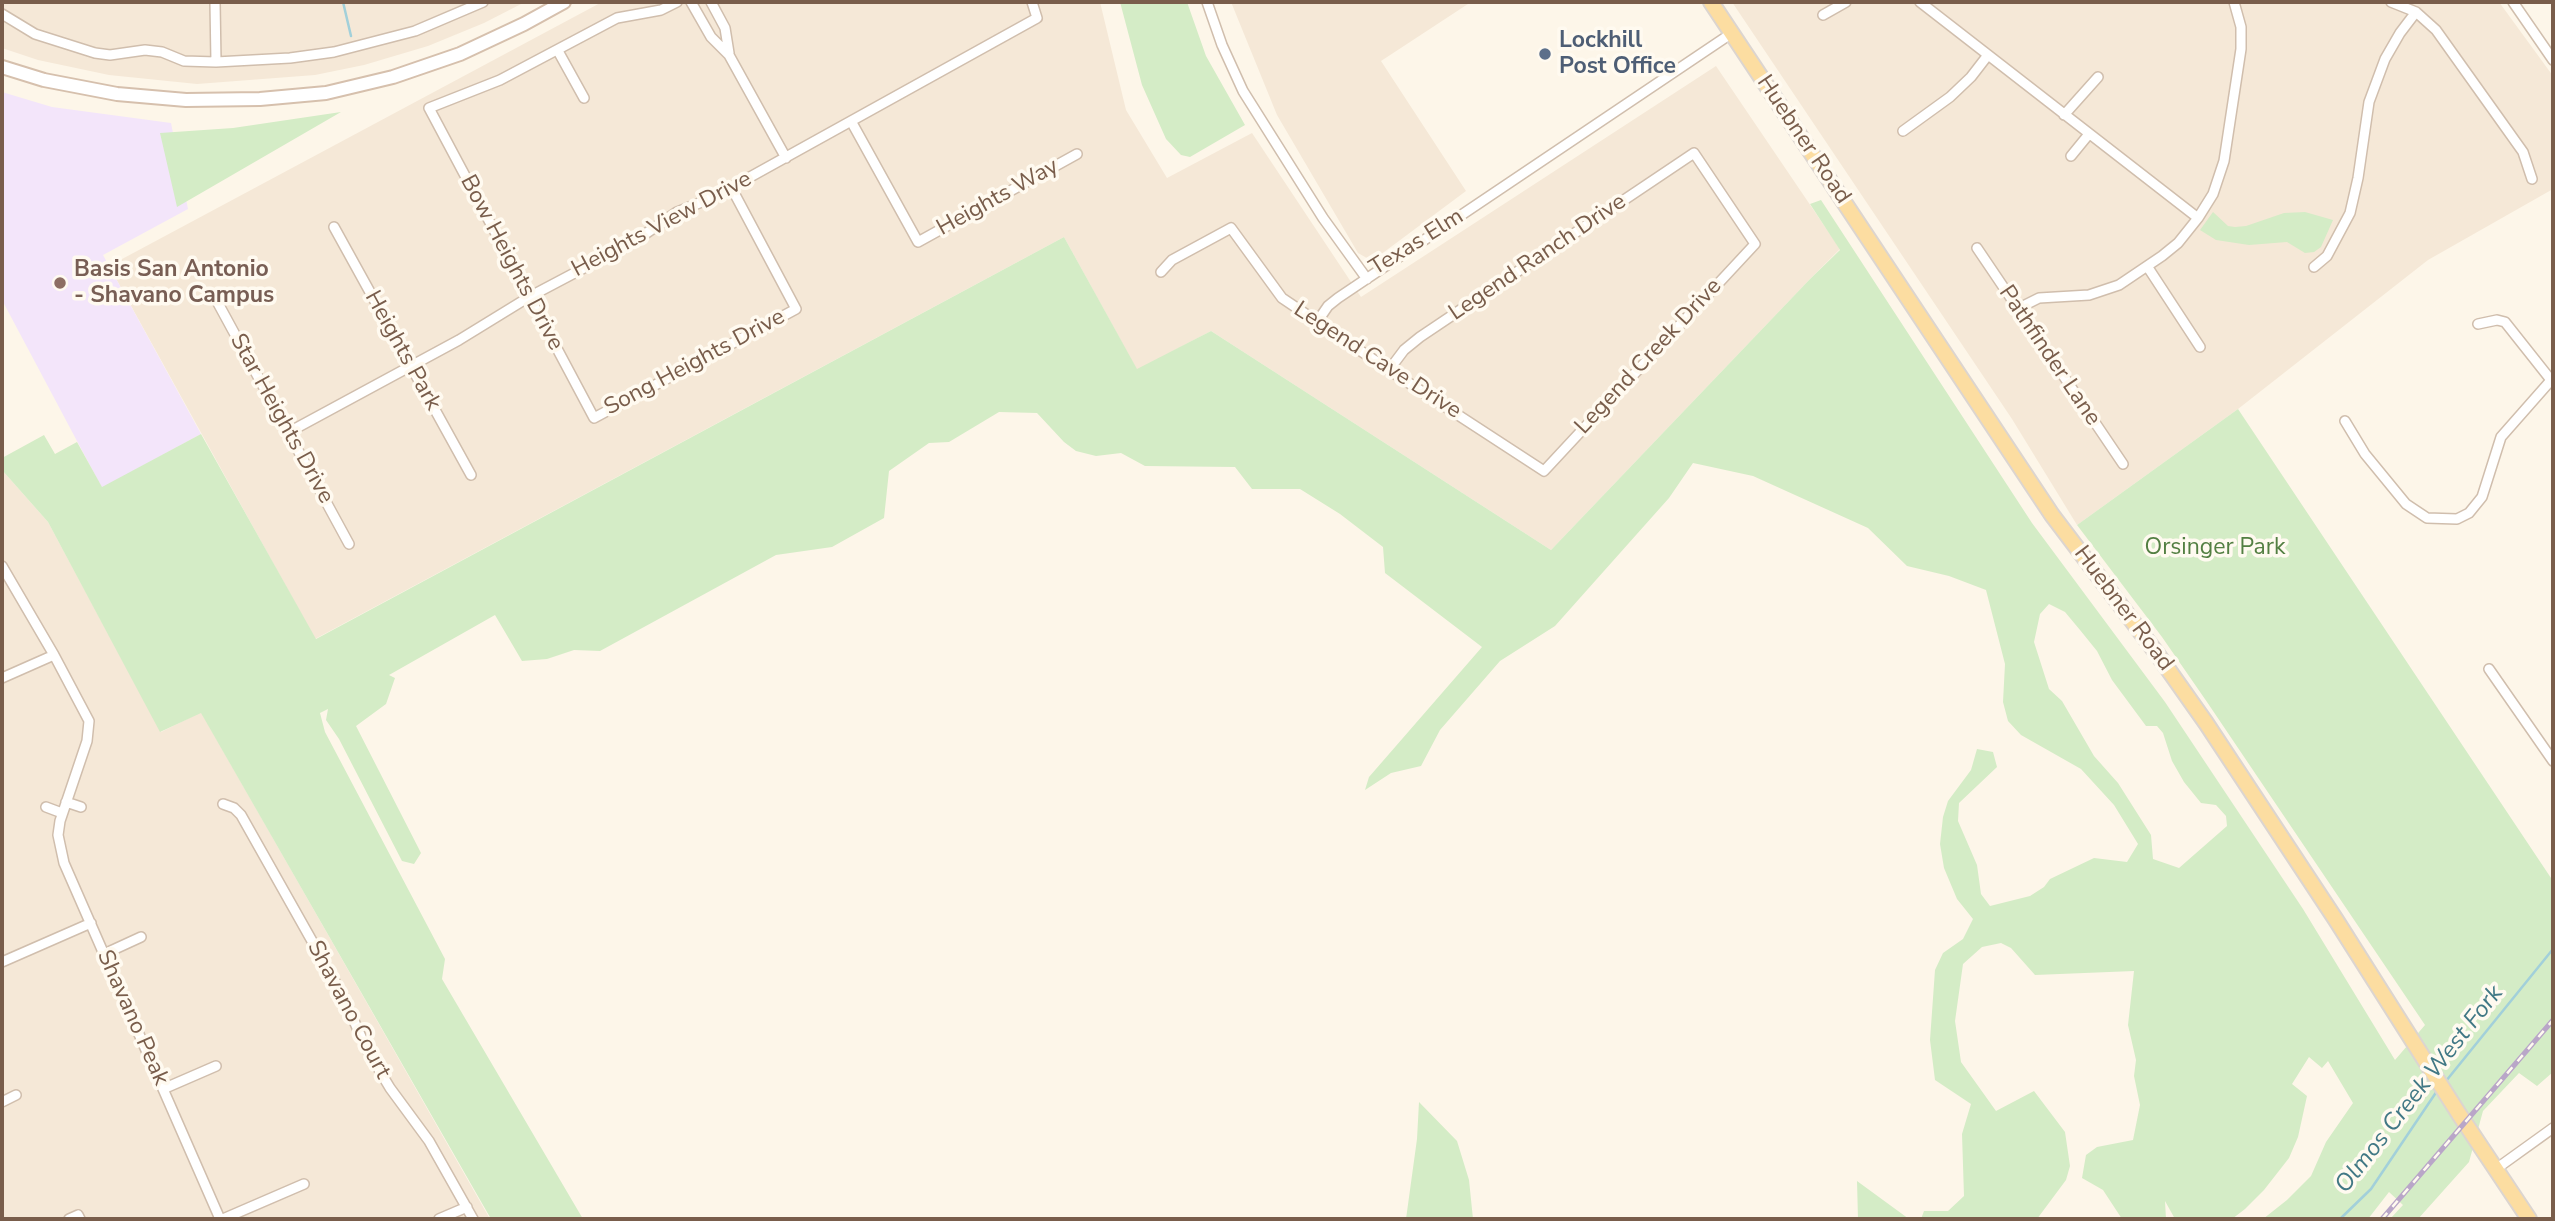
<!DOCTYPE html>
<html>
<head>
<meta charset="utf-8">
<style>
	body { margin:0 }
	#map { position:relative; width:2555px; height:1221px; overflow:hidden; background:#fdf6e9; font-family:"Nunito Sans",sans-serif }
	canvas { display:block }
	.frame { position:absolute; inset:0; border:4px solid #795d4b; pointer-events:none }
</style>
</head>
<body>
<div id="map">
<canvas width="2555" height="1221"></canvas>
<div class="frame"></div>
</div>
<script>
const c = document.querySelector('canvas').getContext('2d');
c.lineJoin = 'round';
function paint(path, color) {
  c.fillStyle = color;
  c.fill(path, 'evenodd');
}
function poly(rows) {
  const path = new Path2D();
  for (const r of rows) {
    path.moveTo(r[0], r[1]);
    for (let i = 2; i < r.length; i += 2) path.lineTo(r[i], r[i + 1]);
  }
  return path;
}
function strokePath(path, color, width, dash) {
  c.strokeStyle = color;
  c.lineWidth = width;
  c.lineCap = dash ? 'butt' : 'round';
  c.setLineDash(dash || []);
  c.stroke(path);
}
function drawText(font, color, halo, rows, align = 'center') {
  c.font = font + ' "Nunito Sans",sans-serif';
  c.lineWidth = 7;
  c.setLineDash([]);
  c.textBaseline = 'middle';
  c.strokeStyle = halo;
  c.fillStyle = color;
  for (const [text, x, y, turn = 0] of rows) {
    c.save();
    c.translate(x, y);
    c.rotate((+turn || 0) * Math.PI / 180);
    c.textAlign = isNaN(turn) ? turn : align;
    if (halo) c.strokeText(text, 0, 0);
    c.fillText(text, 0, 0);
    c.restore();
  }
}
const residential = poly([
	[2,2,525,2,484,23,428,46,364,65,315,75,197,84,109,75,38,60,2,48],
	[602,2,1100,2,1126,110,1167,178,1252,133,1361,297,1716,66,1840,249,1810,279,1551,550,1211,331,1137,370,1064,237,315,639,109,266],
	[1231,2,1471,2,1381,61,1466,191,1372,261,1358,253,1277,115],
	[1732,2,2499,2,2553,76,2553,189,2428,260,2238,409,2077,525,2012,419],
	[2,470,48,522,161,732,201,712,490,1219,2,1219]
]);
const education = poly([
	[2,92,52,107,171,123,188,209,103,255,201,434,102,488,2,300]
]);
const green = poly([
	[1120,2,1187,2,1206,56,1245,125,1190,157,1181,155,1166,139,1142,85],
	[341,112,177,207,160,133,233,128],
	[1821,200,2032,523,2165,702,2303,909,2395,1060,2425,1025,2207,702,2162,637,2077,525,2238,409,2553,881,2553,1072,2537,1086,2519,1073,2483,1111,2469,1162,2418,1219,2390,1219,2403,1205,2389,1192,2368,1219,2263,1219,2287,1200,2311,1176,2326,1142,2353,1103,2328,1061,2322,1068,2309,1057,2292,1084,2307,1096,2298,1137,2289,1158,2264,1190,2245,1209,2232,1219,2175,1219,2165,1201,2166,1219,2122,1219,2103,1190,2082,1178,2086,1155,2097,1147,2133,1140,2140,1105,2134,1076,2136,1060,2128,1025,2134,971,2035,975,2011,948,2001,943,1982,947,1963,964,1955,1021,1961,1062,1996,1111,2034,1091,2065,1132,2070,1166,2066,1180,2037,1219,1921,1219,1924,1211,1948,1211,1964,1196,1962,1134,1971,1104,1935,1080,1930,1040,1935,970,1943,953,1963,939,1973,919,1957,899,1944,868,1940,844,1943,817,1948,801,1971,770,1977,749,1993,752,1997,767,1959,803,1958,821,1977,865,1981,894,1990,906,2030,896,2044,887,2050,879,2094,858,2127,862,2138,844,2114,805,2081,769,2021,735,2008,721,2003,702,2005,664,1986,590,1949,576,1907,566,1868,528,1753,476,1693,463,1669,498,1555,626,1500,661,1440,730,1421,766,1391,773,1365,790,1369,777,1482,647,1385,573,1383,547,1340,514,1300,489,1252,489,1235,467,1145,466,1121,453,1096,456,1076,451,1064,442,1037,413,999,412,949,442,929,443,889,471,884,518,832,547,776,555,600,651,574,650,547,659,522,661,495,615,389,675,395,678,386,704,356,726,421,853,414,864,402,861,339,739,326,720,328,709,320,713,325,732,445,959,442,979,583,1219,491,1219,201,713,160,732,48,522,2,470,2,458,44,435,55,454,77,442,102,487,201,434,316,639,1064,237,1137,369,1211,331,1551,550,1810,279,1840,250,1810,204],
	[2049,604,2065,612,2080,630,2097,651,2112,680,2146,726,2157,726,2163,733,2172,761,2184,782,2201,803,2216,805,2226,816,2227,826,2179,868,2153,859,2151,835,2118,783,2094,756,2062,701,2049,689,2034,642,2040,614],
	[2213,212,2228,226,2235,227,2246,226,2284,213,2305,212,2333,220,2321,247,2314,252,2305,253,2287,242,2249,245,2216,240,2200,230],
	[1419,1102,1457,1141,1469,1180,1473,1219,1406,1219,1417,1139],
	[1857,1181,1909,1219,1858,1219]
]);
const stream = poly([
	[343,2,351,36],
	[2446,1081,2553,949],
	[2340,1219,2371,1189,2437,1091]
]);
const street = poly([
	[215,2,216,62],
	[677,2,661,10,617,18,500,80,429,108,594,418,796,309,731,187],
	[691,2,711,37,729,55,786,158],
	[711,2,725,28,729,53],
	[1207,2,1222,45,1243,91,1323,218,1367,279],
	[1920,2,2198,218],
	[2391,2,2416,12,2436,30,2523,152,2532,179],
	[2513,2,2553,60],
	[2,14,35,34,95,53,110,55,145,50,162,52,184,61,216,62,290,58,334,52,415,31,483,2],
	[1823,15,1846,2],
	[558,51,584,98],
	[2064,115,2098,77],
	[851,121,918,242,1077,154],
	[1903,131,1950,97,1971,77,1988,55],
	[2071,156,2089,134],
	[334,227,471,475],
	[1977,248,2123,464],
	[2147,266,2200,347],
	[2314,267,2327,256,2350,213,2358,178,2369,102,2385,59,2400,33,2416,12],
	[1161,272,1172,260,1231,228,1282,298,1389,370,1544,471,1755,244,1694,153,1420,337,1404,350,1389,370],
	[213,294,349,544],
	[2017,309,2039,298,2089,295,2119,285,2162,256,2178,243,2198,218,2213,194,2224,161,2241,49,2241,27,2234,2],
	[1317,322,1328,306,1338,298,1732,33],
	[2478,324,2497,320,2505,322,2551,380],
	[2345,421,2365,454,2406,504,2427,518,2457,519,2469,513,2482,497,2501,437,2553,378],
	[289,432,459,340,529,297,635,241,677,212,714,197,1037,18,1032,2],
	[2,566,54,655,89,721,87,741,60,821,58,835,64,863,220,1219],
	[2489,669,2553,761],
	[2,678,54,655],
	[66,802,81,807],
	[223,804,234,808,241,815,343,996,366,1048,390,1088,429,1141,473,1219],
	[46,807,62,813],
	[104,954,141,937],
	[2,962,91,923],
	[163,1089,216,1066],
	[2,1102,16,1095],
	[2496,1169,2553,1128],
	[69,1219,78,1215,80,1219],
	[223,1219,304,1184],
	[439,1219,467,1207]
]);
const secondary = poly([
	[2,67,44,80,117,94,186,100,260,99,326,93,393,77,460,54,524,24,564,2]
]);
const primary = poly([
	[1711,2,2052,515,2158,655,2206,723,2336,920,2459,1114,2529,1219]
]);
const rail = poly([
	[2382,1219,2553,1020]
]);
const markers = [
	[1545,54,7,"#5c6f8a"],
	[60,283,7,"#8d6e63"]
];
const serviceNames = [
	["Lockhill",1559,41],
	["Post Office",1559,67]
];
const streetNames = [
	["Huebner Road",1803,140,56],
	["Heights Way",998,198,-29],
	["Heights View Drive",662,225,-28],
	["Texas Elm",1417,243,-32],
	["Legend Ranch Drive",1538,258,-34],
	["Bow Heights Drive",511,263,62],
	["Heights Park",402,351,61],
	["Pathfinder Lane",2049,356,56],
	["Legend Creek Drive",1649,357,-47],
	["Legend Cave Drive",1377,361,33],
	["Song Heights Drive",695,363,-28],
	["Star Heights Drive",281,419,61],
	["Huebner Road",2123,609,53],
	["Shavano Court",348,1010,62],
	["Shavano Peak",132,1018,66]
];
const educationNames = [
	["Basis San Antonio",74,270],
	["- Shavano Campus",74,296]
];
const parkNames = [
	["Orsinger Park",2215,548]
];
const waterNames = [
	["Olmos Creek West Fork",2420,1090,-52]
];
paint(residential, '#f5e8d7');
paint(education, '#f3e5fa');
paint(green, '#d4ecc6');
strokePath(stream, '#a2d0da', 2.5);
strokePath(street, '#d0bead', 12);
strokePath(secondary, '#d6c0ad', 16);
strokePath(primary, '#dcd5d0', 18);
strokePath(street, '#fff', 9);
strokePath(secondary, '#fff', 12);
strokePath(primary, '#fcdda1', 14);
strokePath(rail, '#b9a6c8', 5);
strokePath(rail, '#fffaf0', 2.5, [8]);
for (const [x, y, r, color] of markers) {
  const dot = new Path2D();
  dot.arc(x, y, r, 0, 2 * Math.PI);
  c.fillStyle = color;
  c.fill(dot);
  strokePath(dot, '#fffaf0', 2.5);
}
drawText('bold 23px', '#4e5e75', '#fffaf0', serviceNames, 'left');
drawText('23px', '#795d4b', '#fffaf0', streetNames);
drawText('bold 23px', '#785e54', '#fffaf0', educationNames, 'left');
drawText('23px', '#537f42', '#fffaf0', parkNames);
drawText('italic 24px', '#417885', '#fffaf0', waterNames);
</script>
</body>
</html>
